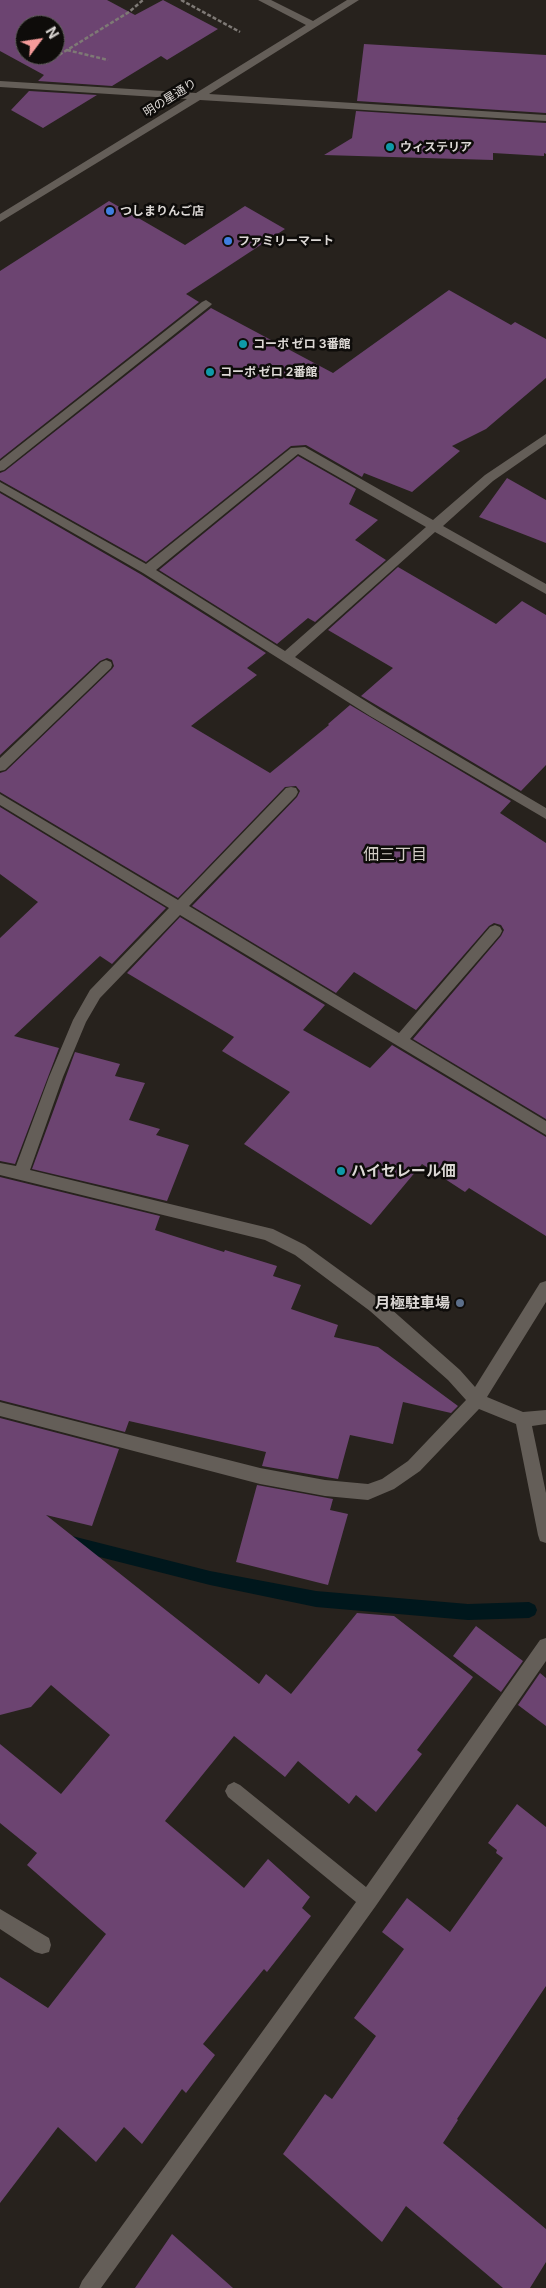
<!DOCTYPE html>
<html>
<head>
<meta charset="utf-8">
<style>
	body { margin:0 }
	#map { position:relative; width:546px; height:2288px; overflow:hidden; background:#27221d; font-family:Inter,sans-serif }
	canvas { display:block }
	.north { position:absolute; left:15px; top:15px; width:50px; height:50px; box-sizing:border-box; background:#0e0c0a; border:1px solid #605e5b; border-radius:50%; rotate:59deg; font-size:14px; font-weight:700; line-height:20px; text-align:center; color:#dcd8d5 }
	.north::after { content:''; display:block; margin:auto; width:18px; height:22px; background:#f59b9a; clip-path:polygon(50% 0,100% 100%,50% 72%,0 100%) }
</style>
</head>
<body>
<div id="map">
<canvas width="546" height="2288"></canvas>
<div class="north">N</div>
</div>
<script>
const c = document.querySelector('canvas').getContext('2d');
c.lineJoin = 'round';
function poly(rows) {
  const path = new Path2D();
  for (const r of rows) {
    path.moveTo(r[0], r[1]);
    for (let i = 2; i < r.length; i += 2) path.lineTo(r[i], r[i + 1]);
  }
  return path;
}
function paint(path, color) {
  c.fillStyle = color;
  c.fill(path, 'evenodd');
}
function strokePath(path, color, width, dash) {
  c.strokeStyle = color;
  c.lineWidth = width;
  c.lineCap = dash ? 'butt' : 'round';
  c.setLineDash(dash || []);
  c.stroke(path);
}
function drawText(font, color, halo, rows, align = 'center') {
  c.font = font + ' Inter,"Noto Sans JP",sans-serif';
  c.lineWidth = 5;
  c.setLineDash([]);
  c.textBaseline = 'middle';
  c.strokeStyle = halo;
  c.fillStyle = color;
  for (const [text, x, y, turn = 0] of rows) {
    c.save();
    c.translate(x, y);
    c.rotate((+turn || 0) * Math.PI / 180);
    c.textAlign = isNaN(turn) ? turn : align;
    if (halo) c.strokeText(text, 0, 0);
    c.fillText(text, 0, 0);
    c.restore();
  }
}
const stream = poly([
	[68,1535,210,1571,316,1591,468,1604,529,1602,535,1605,537,1610,535,1615,529,1618,468,1620,316,1607,210,1585,68,1549,63,1547,60,1542,63,1537,68,1535]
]);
const building = poly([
	[0,0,107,0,135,15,163,0,218,29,167,60,161,56,112,86,38,81,44,75,0,51],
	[25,25,55,25,55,55,25,55],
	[364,44,546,55,546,113,357,101],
	[29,91,97,95,43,128,11,110],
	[356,111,546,123,546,154,544,153,544,156,493,153,493,160,324,155,352,138],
	[109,201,185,245,245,206,285,229,186,294,199,302,0,459,0,271],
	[449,290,511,325,515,322,546,339,546,378,486,429,452,446,460,451,412,492,364,473,362,477,306,445,291,446,146,562,0,480,0,473,5,471,211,308,333,373],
	[298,456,356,489,349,504,378,520,355,540,386,560,315,622,308,618,277,644,159,570],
	[507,478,546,500,546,543,479,517],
	[0,493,142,575,266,653,247,668,257,675,191,726,270,773,329,725,328,724,350,705,511,801,500,813,546,843,546,1119,413,1039,501,936,504,930,501,925,494,923,489,926,416,1010,354,972,336,993,192,906,297,797,300,791,296,786,285,787,178,898,0,792,0,773,6,771,112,669,114,666,112,660,107,658,100,661,0,755],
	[398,567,496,624,522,601,546,615,546,765,521,791,361,696,393,668,328,630],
	[0,807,166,908,112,964,100,956,14,1036,59,1048,15,1164,0,1161,0,938,38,902,0,874],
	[180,917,325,1005,303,1030,370,1068,392,1045,546,1137,546,1236,469,1188,465,1192,422,1164,371,1225,244,1144,290,1092,222,1051,234,1037,127,973],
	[75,1052,120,1064,115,1076,145,1083,129,1120,160,1129,156,1135,189,1145,167,1201,32,1169],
	[0,1177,160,1216,155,1230,224,1252,225,1250,277,1266,273,1276,301,1285,291,1309,338,1325,334,1337,378,1347,458,1406,451,1413,403,1402,393,1444,350,1435,338,1479,262,1466,266,1452,129,1421,125,1432,0,1400],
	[0,1418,119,1449,92,1526,46,1515,259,1684,266,1674,291,1694,357,1613,394,1616,473,1677,417,1750,422,1754,376,1812,356,1795,349,1804,298,1761,285,1777,234,1736,165,1821,244,1888,268,1859,310,1897,302,1908,311,1916,267,1972,264,1969,203,2044,215,2055,186,2093,182,2089,142,2144,124,2127,96,2162,58,2127,0,2203,0,1977,48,2008,106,1934,27,1865,37,1853,0,1823,0,1744,61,1794,110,1735,51,1685,31,1707,0,1715],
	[257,1485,333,1499,330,1510,348,1514,328,1585,236,1562],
	[476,1626,523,1661,501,1692,453,1656],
	[540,1673,546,1678,546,1726,518,1705],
	[517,1804,546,1827,546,1986,457,2119,458,2120,443,2143,546,2229,546,2262,530,2288,503,2288,406,2206,382,2242,283,2154,325,2094,332,2099,376,2036,354,2018,404,1949,382,1932,407,1898,450,1932,503,1858,496,1853,497,1850,488,1843],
	[172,2234,233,2288,135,2288]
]);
const path = poly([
	[181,0,240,32],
	[67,50,108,60],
	[54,58,129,12,143,0]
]);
const minor = poly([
	[258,0,271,0,313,21,347,0,359,0,209,94,546,115,546,121,200,100,0,222,0,214,187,99,0,87,0,81,196,93,306,25,258,0],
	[206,300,212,304,210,306,4,470,0,471,0,461,202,302,206,300],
	[546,434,546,444,493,481,443,526,546,584,546,594,435,532,295,657,380,710,546,808,546,819,370,716,143,573,0,491,0,482,146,564,291,448,305,447,433,520,485,475,546,434],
	[298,454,426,527,285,651,156,570,298,454],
	[106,660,111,662,112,665,111,668,5,770,0,771,0,758,101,662,106,660],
	[291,787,296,788,298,792,296,796,189,906,399,1033,490,927,495,925,500,927,502,931,500,935,410,1039,546,1121,546,1135,180,915,100,998,86,1022,63,1077,30,1170,273,1229,305,1245,382,1301,460,1370,475,1387,540,1283,546,1281,546,1302,487,1397,523,1412,546,1410,546,1424,532,1426,546,1493,546,1543,540,1541,538,1535,516,1424,479,1409,420,1471,394,1489,368,1500,325,1496,260,1484,0,1416,0,1402,260,1468,325,1480,368,1484,382,1479,408,1461,466,1400,448,1380,370,1311,295,1255,265,1240,0,1175,0,1163,16,1166,49,1077,73,1020,90,990,169,908,0,805,0,794,178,900,286,788,291,787],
	[546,1638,546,1661,375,1907,101,2288,79,2288,82,2281,356,1902,228,1797,225,1791,228,1785,234,1782,240,1785,366,1887,540,1640,546,1638],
	[0,1909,49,1938,51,1945,49,1952,42,1954,35,1952,0,1929,0,1909]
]);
const markers = [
	[390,147,5,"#0f9aa8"],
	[110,211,5,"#3f7fe0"],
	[228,241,5,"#3f7fe0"],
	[243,344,5,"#0f9aa8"],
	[210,372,5,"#0f9aa8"],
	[341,1171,5,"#0f9aa8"],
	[460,1303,5,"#5c6f8a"]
];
const farStreetnames = [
	["明の星通り",170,98,-32]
];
const farPoinames = [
	["ウィステリア",400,147],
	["つしまりんご店",120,211],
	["ファミリーマート",238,241],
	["コーポ ゼロ 3番館",253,344],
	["コーポ ゼロ 2番館",220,372]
];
const poiNames = [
	["ハイセレール佃",351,1171],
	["月極駐車場",450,1303,"right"]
];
const neighbourhoodNames = [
	["佃三丁目",395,855]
];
paint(stream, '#00171c');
paint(building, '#6c4471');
strokePath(path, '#7e7975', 2.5, [4, 2]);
paint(minor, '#645e58');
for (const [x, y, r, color] of markers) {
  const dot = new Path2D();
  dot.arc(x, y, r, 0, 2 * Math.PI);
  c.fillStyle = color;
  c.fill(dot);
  strokePath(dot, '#0e0c0a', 2);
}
drawText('12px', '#dcd8d5', '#0e0c0a', farStreetnames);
drawText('bold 12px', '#dcd8d5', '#0e0c0a', farPoinames, 'left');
drawText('bold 15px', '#dcd8d5', '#0e0c0a', poiNames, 'left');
drawText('16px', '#d2ccc5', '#0e0c0a', neighbourhoodNames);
</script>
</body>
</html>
